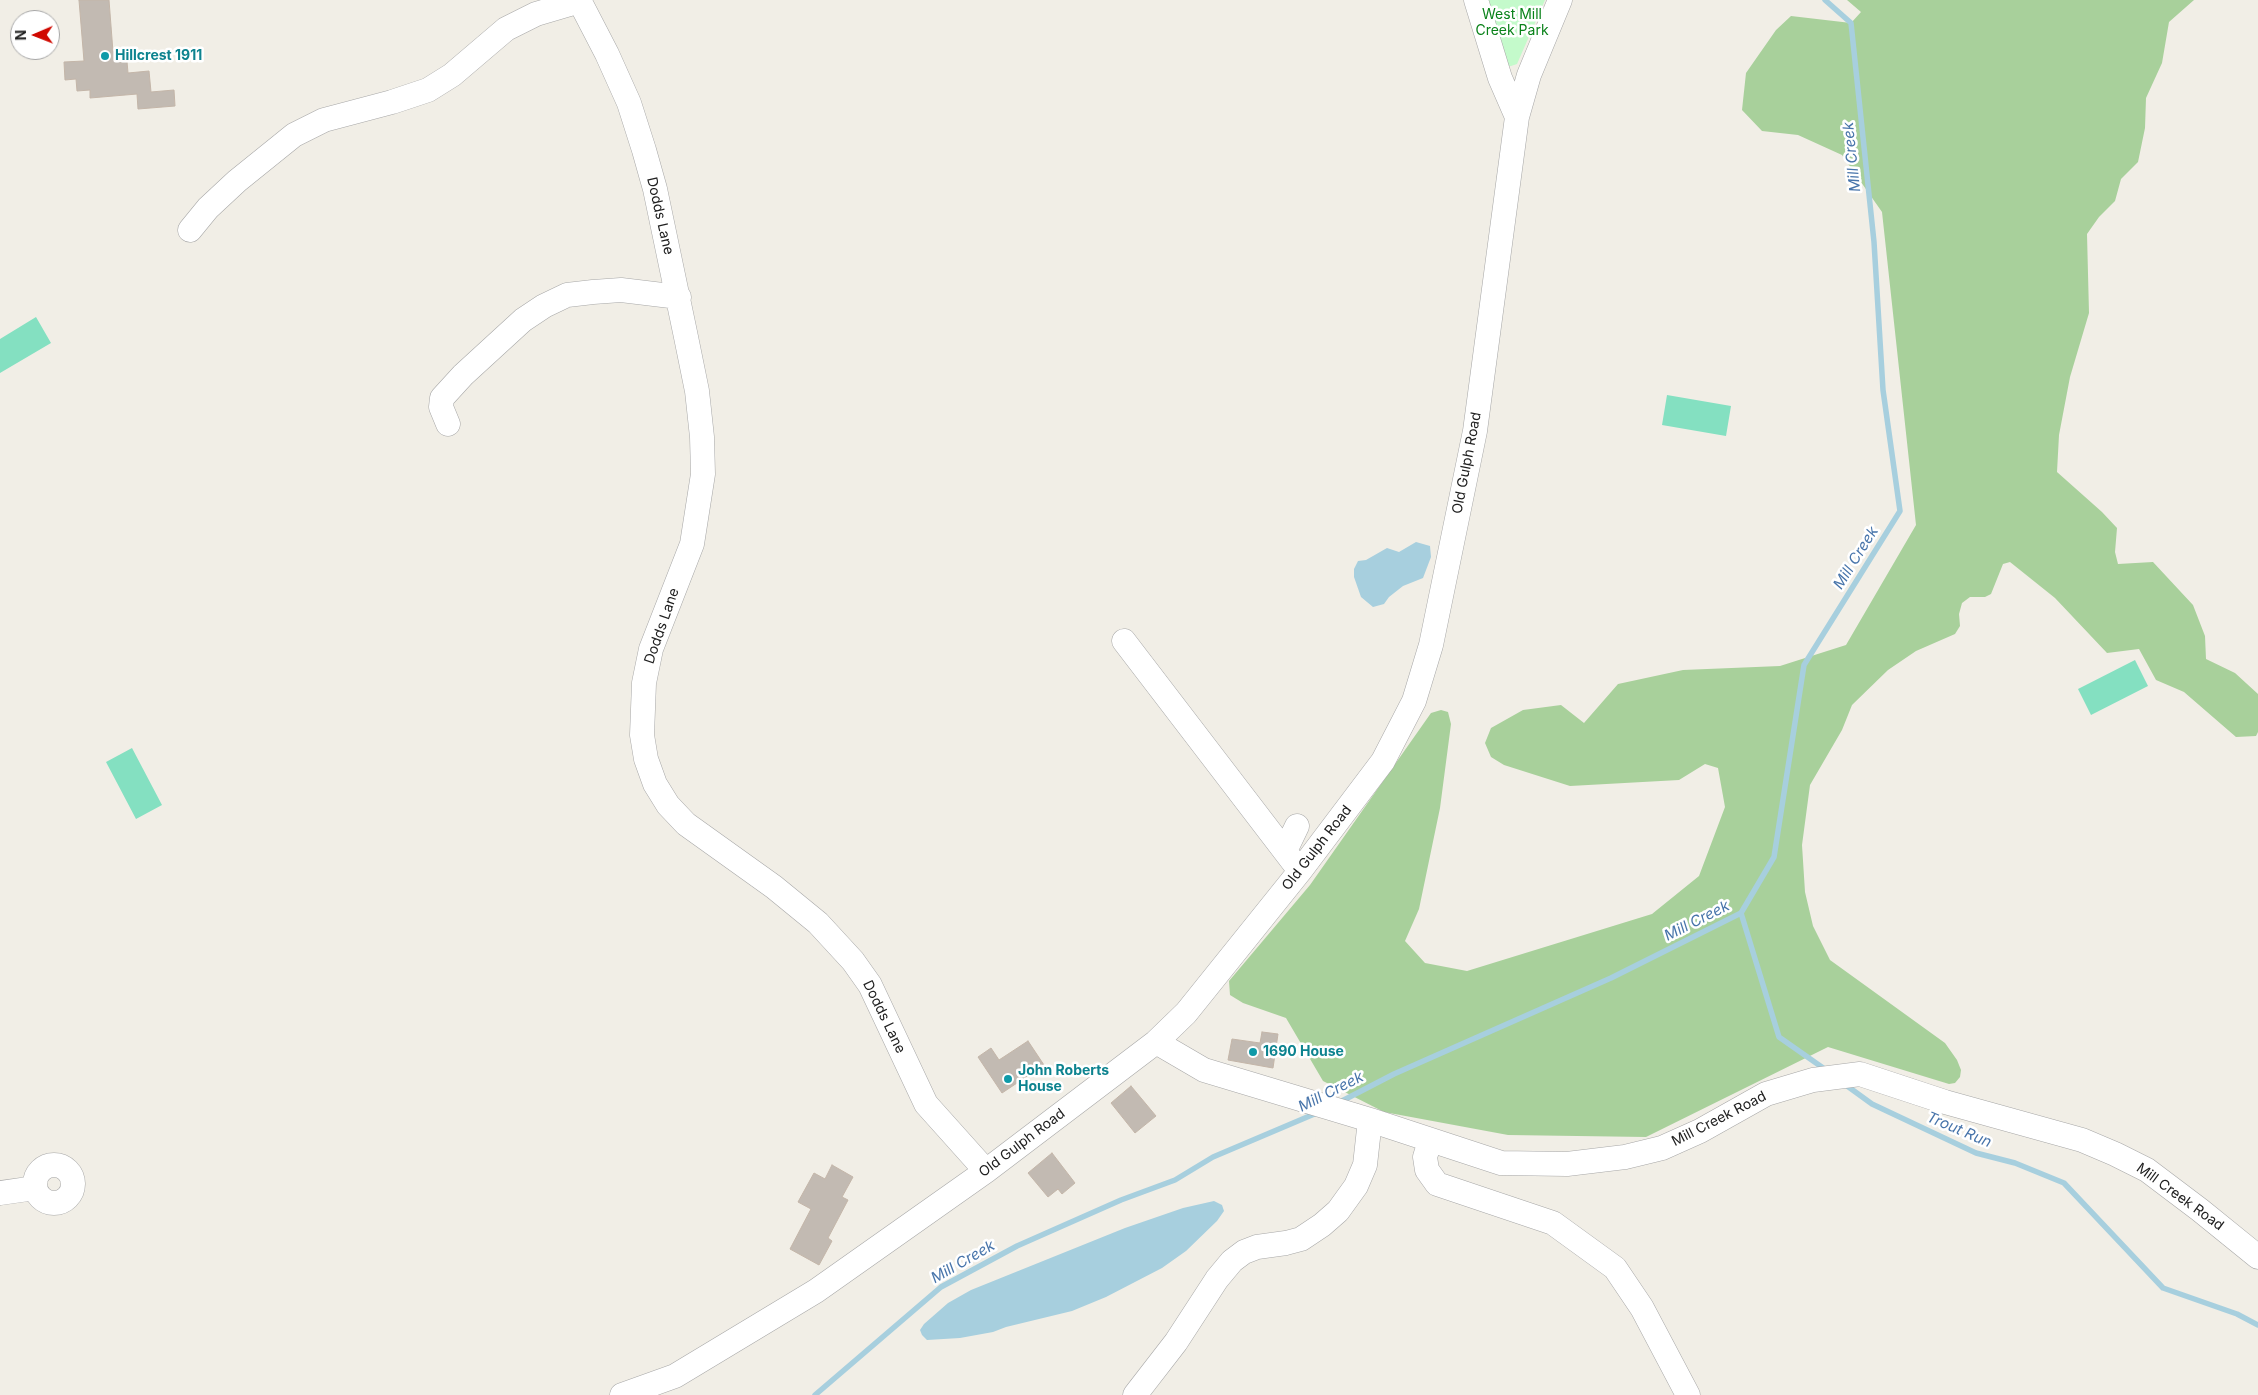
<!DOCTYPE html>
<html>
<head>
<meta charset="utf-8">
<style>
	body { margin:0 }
	#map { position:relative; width:2258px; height:1395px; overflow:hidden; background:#f1eee6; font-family:Inter,sans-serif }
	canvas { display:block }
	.north { position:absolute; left:10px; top:10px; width:50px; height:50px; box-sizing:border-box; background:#fff; border:1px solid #a6a6a6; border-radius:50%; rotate:269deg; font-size:14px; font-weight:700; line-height:20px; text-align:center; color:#202020 }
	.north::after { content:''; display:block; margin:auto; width:18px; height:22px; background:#d00900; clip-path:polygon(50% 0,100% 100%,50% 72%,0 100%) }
</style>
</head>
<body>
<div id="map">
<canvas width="2258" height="1395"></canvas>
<div class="north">N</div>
</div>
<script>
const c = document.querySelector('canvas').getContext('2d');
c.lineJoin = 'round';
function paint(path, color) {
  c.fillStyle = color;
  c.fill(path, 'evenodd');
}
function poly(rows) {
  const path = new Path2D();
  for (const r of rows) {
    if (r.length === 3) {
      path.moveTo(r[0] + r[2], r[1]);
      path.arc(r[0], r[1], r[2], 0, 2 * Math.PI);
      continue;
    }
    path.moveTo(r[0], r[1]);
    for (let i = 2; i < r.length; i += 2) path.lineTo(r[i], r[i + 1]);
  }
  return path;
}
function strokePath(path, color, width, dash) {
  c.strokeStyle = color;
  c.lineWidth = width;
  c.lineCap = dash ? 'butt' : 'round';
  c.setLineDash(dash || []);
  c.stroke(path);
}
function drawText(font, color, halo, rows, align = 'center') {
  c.font = font + ' Inter,sans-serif';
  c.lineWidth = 5;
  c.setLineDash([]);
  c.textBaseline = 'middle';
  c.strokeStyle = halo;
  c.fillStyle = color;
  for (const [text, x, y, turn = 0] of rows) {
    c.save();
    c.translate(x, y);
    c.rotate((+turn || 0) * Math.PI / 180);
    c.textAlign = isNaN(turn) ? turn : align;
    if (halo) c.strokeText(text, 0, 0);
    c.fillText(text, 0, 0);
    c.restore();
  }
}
const forest = poly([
	[1847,0,2194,0,2169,22,2162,63,2146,98,2145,128,2138,162,2121,179,2115,201,2099,217,2087,234,2089,313,2070,377,2059,435,2057,472,2102,512,2117,528,2115,552,2118,564,2153,562,2193,605,2205,636,2206,659,2235,673,2258,694,2258,732,2256,736,2236,737,2184,692,2156,680,2139,649,2107,653,2055,598,2010,562,2003,564,1991,594,1985,597,1970,597,1962,603,1959,614,1960,626,1955,634,1916,651,1888,670,1852,705,1842,730,1810,785,1802,845,1805,892,1813,926,1830,960,1945,1043,1957,1060,1961,1070,1960,1077,1955,1083,1949,1084,1828,1047,1646,1137,1508,1135,1384,1112,1323,1081,1286,1018,1243,1003,1230,995,1229,981,1310,885,1431,713,1441,710,1448,712,1451,724,1440,808,1419,909,1405,941,1425,963,1467,971,1652,914,1699,876,1725,807,1718,768,1705,764,1679,780,1570,786,1504,765,1491,757,1485,743,1491,728,1523,710,1561,705,1584,723,1618,684,1683,670,1780,666,1846,645,1916,525,1882,212,1842,155,1798,135,1762,131,1742,110,1746,73,1776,30,1791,16,1851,23,1861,12]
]);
const park = poly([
	[1483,0,1545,0,1517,64,1511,66,1505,66]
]);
const pitch = poly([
	[36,317,51,343,0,373,0,339],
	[1667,395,1731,406,1726,436,1662,425],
	[2135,660,2148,686,2091,715,2078,689],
	[132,748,162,805,136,819,106,762]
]);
const water = poly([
	[1416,542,1430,546,1431,557,1423,578,1403,586,1389,597,1384,604,1373,607,1361,597,1354,577,1354,569,1358,561,1366,560,1387,548,1399,552],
	[1214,1201,1222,1205,1224,1211,1217,1221,1186,1251,1162,1268,1106,1297,1072,1311,1006,1327,993,1332,960,1338,927,1340,922,1335,920,1330,924,1324,948,1303,971,1290,1125,1228,1183,1208]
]);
const stream = poly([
	[1741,913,1779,1037,1826,1070],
	[1843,1083,1872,1104,1976,1153,2015,1163,2064,1183,2163,1288,2237,1314,2258,1325],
	[1338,1103,1394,1074,1611,978,1741,913,1774,857,1804,665,1900,511,1883,390,1874,242,1851,23,1825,0],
	[815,1395,941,1287,1017,1246,1121,1200,1175,1180,1213,1157,1319,1112]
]);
const building = poly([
	[79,0,109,0,113,52,126,50,128,73,149,71,151,92,174,90,175,106,138,109,137,94,90,98,90,90,77,91,76,79,65,80,64,62,84,61,79,0],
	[1262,1032,1278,1034,1273,1068,1228,1060,1232,1039,1260,1043,1262,1032],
	[1028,1041,1044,1065,1002,1093,978,1057,991,1048,999,1060,1028,1041],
	[1131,1086,1156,1116,1135,1133,1111,1103,1131,1086],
	[1052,1153,1075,1183,1062,1194,1058,1189,1048,1197,1028,1173,1052,1153],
	[832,1165,853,1177,842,1197,848,1200,828,1238,832,1241,819,1265,790,1249,811,1209,798,1202,814,1173,825,1179,832,1165]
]);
const minor = poly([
	[579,0,607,54,629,103,644,150,655,189,686,337,697,391,702,437,703,474,692,544,651,649,644,683,642,735,646,759,655,784,668,805,686,824,774,887,818,923,853,961,870,985,926,1104,986,1171],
	[1476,0,1500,78,1517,117],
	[190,230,208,208,237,181,294,135,324,120,392,102,428,90,452,75,506,29,536,14,580,1],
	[448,424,441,407,442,398,463,375,523,320,544,306,567,295,593,292,621,290,679,297],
	[1124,641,1300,871],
	[1285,851,1297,826],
	[1156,1042,1204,1070,1370,1120,1501,1163,1567,1164,1625,1157,1662,1148,1700,1131,1766,1094,1813,1080,1860,1074,1945,1102,2082,1140,2115,1154,2147,1170,2200,1210,2258,1257],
	[1430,1141,1425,1157,1427,1170,1437,1184,1553,1223,1615,1268,1642,1308,1688,1395],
	[54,1184,19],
	[0,1193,35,1188],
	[622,1395,675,1376,816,1291,986,1171,1156,1042,1186,1013,1300,871,1383,761,1414,701,1431,645,1475,431,1517,117,1529,75,1560,0],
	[1135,1395,1176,1342,1217,1279,1232,1261,1244,1252,1257,1247,1286,1243,1301,1239,1322,1225,1338,1211,1356,1186,1365,1165,1370,1120]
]);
const markers = [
	[105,56,5,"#0f9aa8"],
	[1253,1052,5,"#0f9aa8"],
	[1008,1079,5,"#0f9aa8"]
];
const parkNames = [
	["West Mill",1512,15],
	["Creek Park",1512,31]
];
const cultureNames = [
	["Hillcrest 1911",115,56],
	["1690 House",1263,1052],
	["John Roberts",1018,1071],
	["House",1018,1087]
];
const streetNames = [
	["Dodds Lane",660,216,77],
	["Old Gulph Road",1467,463,-79],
	["Dodds Lane",662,626,-71],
	["Old Gulph Road",1317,848,-52],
	["Dodds Lane",884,1017,64],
	["Mill Creek Road",1719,1119,-27],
	["Old Gulph Road",1022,1143,-37],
	["Mill Creek Road",2180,1197,36]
];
const waterNames = [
	["Mill Creek",1852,157,-96],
	["Mill Creek",1856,558,-58],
	["Mill Creek",1697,921,-27],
	["Mill Creek",1331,1092,-27],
	["Trout Run",1959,1130,23],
	["Mill Creek",963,1262,-30]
];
paint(forest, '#a8d09b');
paint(park, '#c4facb');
paint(pitch, '#84e0c1');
paint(water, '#a7cfde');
strokePath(stream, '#a7cfde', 5.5);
paint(building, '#c2bab2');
strokePath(building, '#c3b5a8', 1);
strokePath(minor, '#a7a7a7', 25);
strokePath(minor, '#fff', 24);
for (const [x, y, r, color] of markers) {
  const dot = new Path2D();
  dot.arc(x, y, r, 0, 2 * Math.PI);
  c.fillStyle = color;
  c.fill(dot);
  strokePath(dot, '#fff', 2);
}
drawText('14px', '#0a821a', '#fff', parkNames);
drawText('bold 14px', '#0d838f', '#fff', cultureNames, 'left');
drawText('14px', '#202020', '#fff', streetNames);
drawText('italic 15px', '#4774aa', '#fff', waterNames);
</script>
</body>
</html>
